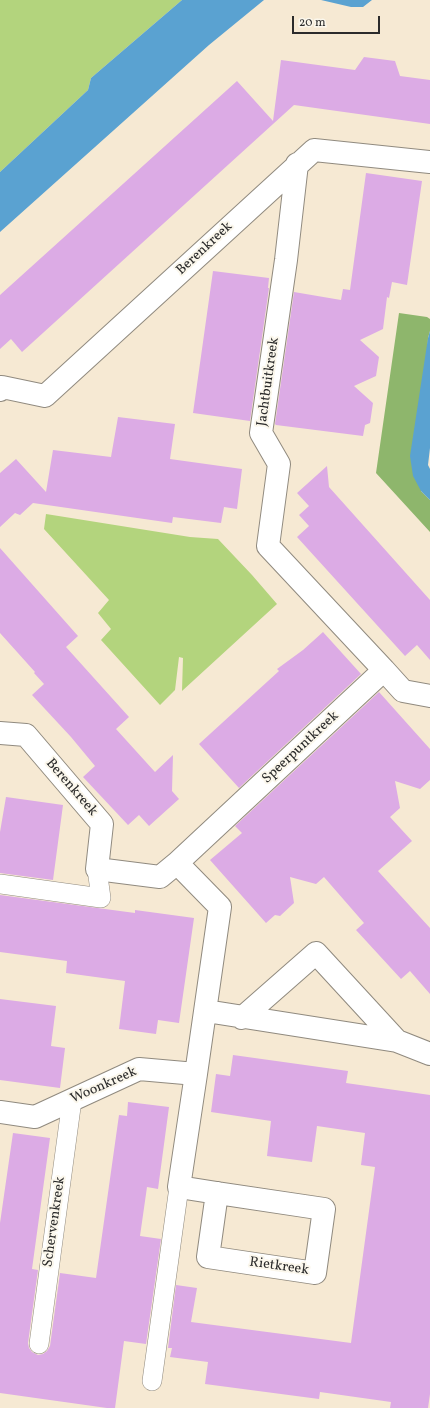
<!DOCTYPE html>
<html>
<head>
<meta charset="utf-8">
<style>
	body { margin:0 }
	#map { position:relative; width:430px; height:1408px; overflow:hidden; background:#f6e9d3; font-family:Vollkorn,serif }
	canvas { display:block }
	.scale { position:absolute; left:292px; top:16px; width:88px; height:18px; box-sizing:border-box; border:2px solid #2b2b2b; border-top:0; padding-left:5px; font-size:12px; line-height:14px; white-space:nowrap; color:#2b2b2b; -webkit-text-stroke:3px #fbf7ec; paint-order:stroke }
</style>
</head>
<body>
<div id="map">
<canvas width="430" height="1408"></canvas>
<div class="scale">20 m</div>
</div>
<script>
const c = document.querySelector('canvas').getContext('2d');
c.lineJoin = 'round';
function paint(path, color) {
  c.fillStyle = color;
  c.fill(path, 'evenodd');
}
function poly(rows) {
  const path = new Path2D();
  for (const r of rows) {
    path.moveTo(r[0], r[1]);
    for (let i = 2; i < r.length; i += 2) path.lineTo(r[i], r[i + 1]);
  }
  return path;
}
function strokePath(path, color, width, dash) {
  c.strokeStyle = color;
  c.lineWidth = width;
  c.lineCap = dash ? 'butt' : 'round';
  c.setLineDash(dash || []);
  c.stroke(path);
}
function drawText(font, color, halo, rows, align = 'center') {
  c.font = font + ' Vollkorn,serif';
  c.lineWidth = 4;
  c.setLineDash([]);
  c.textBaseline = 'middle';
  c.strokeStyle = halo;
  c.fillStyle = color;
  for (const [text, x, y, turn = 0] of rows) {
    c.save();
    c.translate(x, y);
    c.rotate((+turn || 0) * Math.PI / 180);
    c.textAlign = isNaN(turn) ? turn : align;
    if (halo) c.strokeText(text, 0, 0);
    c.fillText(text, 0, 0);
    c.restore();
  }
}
const green = poly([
	[0,0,182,0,91,78,88,90,0,172],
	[46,514,190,537,218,539,252,575,277,604,182,691,183,658,179,657,175,690,160,705,101,640,111,629,98,613,109,600,44,529]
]);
const forest = poly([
	[399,313,427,317,430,319,430,331,428,338,421,491,430,500,430,532,376,473]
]);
const water = poly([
	[182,0,264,0,209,45,0,232,0,172,88,90,91,78],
	[321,0,372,0,363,7,351,7],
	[430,331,430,448,428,465,430,469,430,500,421,491,413,476,410,456,428,338]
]);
const building = poly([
	[364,57,395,61,400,76,430,80,430,124,294,105,22,352,11,339,0,349,0,295,237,81,273,121,281,60,355,70],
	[366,173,422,181,407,285,392,282,389,298,387,297,383,329,360,340,379,357,376,376,354,386,373,403,370,423,365,425,363,436,276,425,275,424,294,292,341,300,343,289,350,290],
	[213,271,269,278,268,288,269,288,250,421,193,413],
	[118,417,175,424,170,459,242,469,237,509,224,507,221,523,173,517,172,523,33,503,20,515,15,513,0,527,0,473,16,459,46,492,53,450,111,457],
	[327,466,329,487,430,600,430,660,417,645,405,656,297,537,309,526,299,515,309,506,297,493],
	[0,548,78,636,66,647,129,717,116,729,155,772,173,755,172,791,179,799,149,826,139,815,128,825,83,777,95,766,71,737,32,695,44,684,34,673,35,672,0,633],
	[323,632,361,674,239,788,199,744,279,671,277,669,303,650],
	[379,692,430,749,430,780,420,789,395,781,400,808,390,817,412,841,378,871,430,928,430,994,410,971,401,979,356,930,364,923,324,877,316,884,290,877,294,903,280,916,275,915,266,923,210,860,242,833,235,826],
	[6,797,63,805,53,880,0,873,0,832],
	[0,895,135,913,135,910,194,918,179,1023,158,1020,156,1034,119,1029,125,981,66,973,67,961,0,952],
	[0,999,56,1006,51,1046,65,1048,60,1088,0,1080],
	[233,1055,348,1071,346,1083,430,1095,430,1394,428,1408,390,1408,391,1402,320,1392,319,1399,205,1384,208,1362,170,1357,172,1348,168,1348,176,1285,197,1288,191,1322,351,1343,375,1167,361,1165,365,1133,317,1126,312,1162,267,1156,271,1121,211,1112,216,1074,230,1076],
	[128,1102,169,1107,158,1189,147,1187,140,1236,161,1239,146,1344,124,1341,115,1408,107,1408,0,1393,0,1223,13,1133,50,1138,32,1269,38,1270,28,1343,29,1348,32,1352,38,1355,43,1354,47,1351,50,1346,60,1273,96,1278,119,1115,127,1116]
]);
const pedestrian = poly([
	[0,884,101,898,97,869],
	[39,1344,72,1100],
	[152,1381,179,1187]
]);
const minor = poly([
	[297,164,286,260,261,433,279,464,268,546,384,670],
	[0,390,2,387,45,396,314,150,430,162],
	[0,733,26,735,102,824,97,869,160,877,177,863,220,907,196,1074,139,1069,35,1117,0,1112],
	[177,863,384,670,403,691,430,696],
	[206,1011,397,1041,430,1054],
	[242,1018,316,953,397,1041],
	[196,1074,179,1187,217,1193,324,1209,315,1273,208,1257,217,1193]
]);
const streetNames = [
	["Berenkreek",205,249,-43],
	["Jachtbuitkreek",269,382,-82],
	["Speerpuntkreek",301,748,-43],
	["Berenkreek",71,788,49],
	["Woonkreek",104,1086,-24],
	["Schervenkreek",55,1222,-82],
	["Rietkreek",279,1267,8]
];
paint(green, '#b3d47d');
paint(forest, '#8eb66c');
paint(water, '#5aa2d1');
paint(building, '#dcabe5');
strokePath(pedestrian, '#908a7f', 20);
strokePath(minor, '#908a7f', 24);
strokePath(pedestrian, '#fff', 19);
strokePath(minor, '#fff', 22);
drawText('14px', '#2b2b2b', '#fbf7ec', streetNames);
</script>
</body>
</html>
